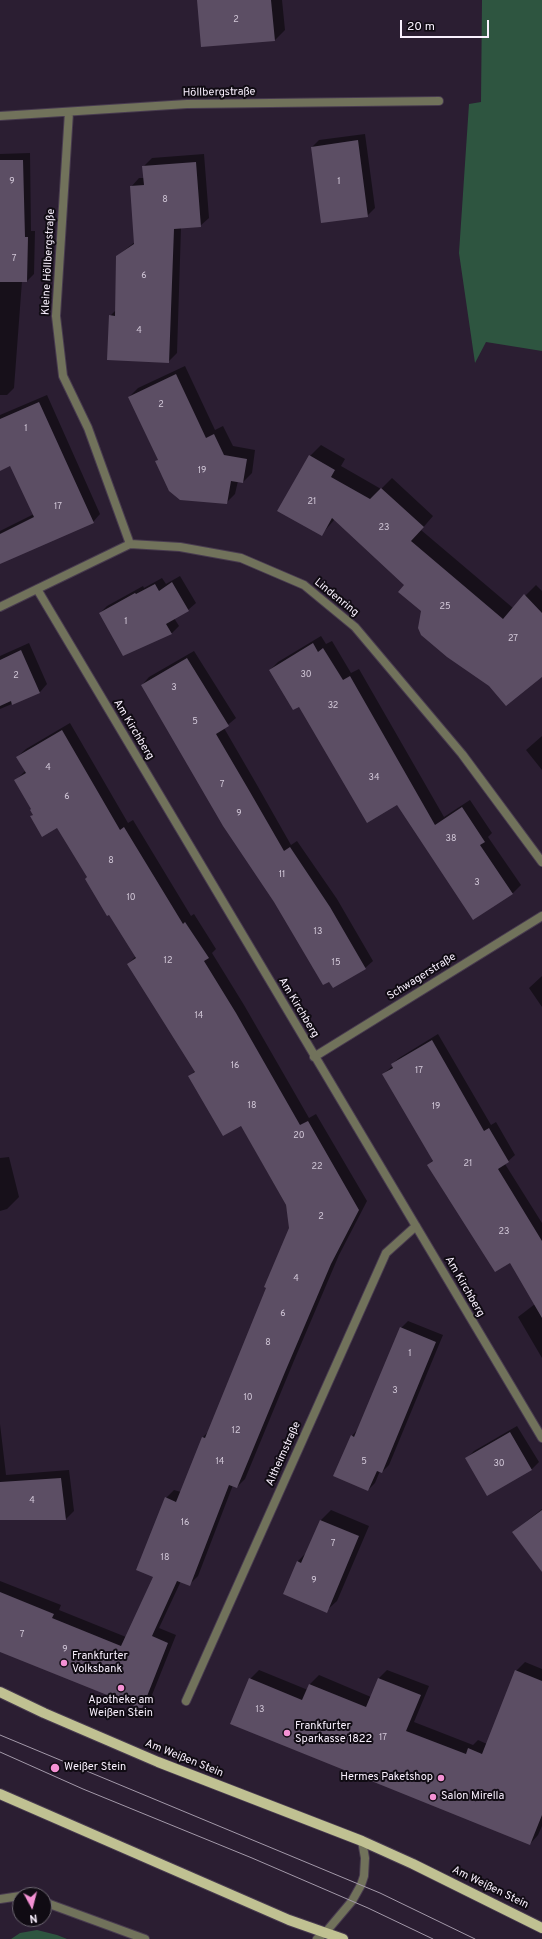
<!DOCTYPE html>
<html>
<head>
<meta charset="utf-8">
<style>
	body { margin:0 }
	#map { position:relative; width:542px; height:1939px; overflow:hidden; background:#2b1e32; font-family:Overpass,sans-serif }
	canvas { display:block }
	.north { position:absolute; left:12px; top:1887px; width:40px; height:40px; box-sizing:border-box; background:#100b13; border:1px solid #6d6771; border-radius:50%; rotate:173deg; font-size:11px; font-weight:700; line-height:16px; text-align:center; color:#f9f0fe }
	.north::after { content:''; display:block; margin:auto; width:14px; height:18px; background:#f491d4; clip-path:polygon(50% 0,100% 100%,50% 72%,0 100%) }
	.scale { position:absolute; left:400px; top:20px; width:89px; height:18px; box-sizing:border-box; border:2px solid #f9f0fe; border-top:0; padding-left:5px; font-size:12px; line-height:14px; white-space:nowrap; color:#f9f0fe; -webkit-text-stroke:3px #100b13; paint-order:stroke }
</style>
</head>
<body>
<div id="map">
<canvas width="542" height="1939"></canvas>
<div class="north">N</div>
<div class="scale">20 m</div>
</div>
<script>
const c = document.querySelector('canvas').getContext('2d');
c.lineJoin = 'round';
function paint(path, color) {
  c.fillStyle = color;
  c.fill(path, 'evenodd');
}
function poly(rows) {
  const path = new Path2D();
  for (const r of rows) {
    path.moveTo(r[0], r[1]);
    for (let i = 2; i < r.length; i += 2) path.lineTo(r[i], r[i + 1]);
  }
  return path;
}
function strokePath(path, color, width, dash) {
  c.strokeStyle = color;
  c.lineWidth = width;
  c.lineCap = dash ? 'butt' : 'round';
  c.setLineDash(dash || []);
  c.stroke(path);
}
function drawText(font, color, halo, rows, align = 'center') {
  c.font = font + ' Overpass,sans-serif';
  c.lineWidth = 4;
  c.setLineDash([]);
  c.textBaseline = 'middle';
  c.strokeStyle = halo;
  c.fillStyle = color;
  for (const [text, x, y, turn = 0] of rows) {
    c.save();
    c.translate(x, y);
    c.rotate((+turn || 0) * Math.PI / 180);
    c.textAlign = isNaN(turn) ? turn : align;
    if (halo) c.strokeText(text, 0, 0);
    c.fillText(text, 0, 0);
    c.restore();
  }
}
const green = poly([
	[482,0,542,0,542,351,486,342,475,363,459,253,469,104,481,102],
	[37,1930,57,1935,67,1939,11,1939,20,1933]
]);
const shadow = poly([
	[198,0,282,0,285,30,275,40],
	[365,134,375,208,367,216,312,147,319,140],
	[30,153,31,231,35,231,34,274,27,281,22,281,14,388,7,395,0,395,0,154],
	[204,154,209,218,200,226,181,228,177,353,168,362,110,316,116,310,117,256,135,242,131,187,139,178,144,178,143,167,152,158],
	[185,366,215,430,223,426,233,446,255,450,252,473,243,482,238,481,235,494,226,503,158,460,129,397,138,388],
	[47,395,100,514,93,522,0,562,0,531,34,514,11,465,0,468,0,415],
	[321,445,345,459,341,466,381,489,392,478,433,516,421,530,513,608,536,585,542,591,542,675,490,686,422,611,406,585,335,519,321,535,310,456],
	[180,576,196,603,188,610,174,618,179,626,172,633,124,654,100,613,107,606,143,586,144,588,162,578,166,584],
	[321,636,326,644,332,641,351,673,359,669,444,817,470,800,492,833,488,837,521,885,513,893,474,919,397,804,299,705,270,670,278,662],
	[29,643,47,684,40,692,0,709,0,656],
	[194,651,236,718,224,728,257,785,291,845,297,841,337,899,373,961,365,968,333,987,275,901,142,685,149,677],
	[70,723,128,823,133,820,191,916,194,914,216,949,212,953,244,1005,309,1118,316,1114,367,1201,339,1255,293,1363,245,1479,237,1487,233,1485,198,1576,190,1584,181,1581,159,1628,176,1635,150,1700,142,1708,0,1650,0,1581,61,1605,59,1610,126,1637,154,1577,166,1498,174,1490,181,1492,203,1437,209,1431,268,1288,290,1228,286,1205,241,1125,189,1076,195,1071,128,964,136,956,57,826,31,816,34,814,32,809,16,780,25,771,17,757,26,749],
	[542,736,542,770,526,750],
	[542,976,542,1007,529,988],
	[438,1034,491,1125,496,1122,515,1155,505,1164,542,1223,542,1358,518,1317,535,1304,510,1262,449,1197,448,1198,428,1165,433,1160,383,1074,393,1066,392,1064,399,1058],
	[9,1157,19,1197,7,1209,0,1211,0,1158],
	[408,1321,443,1335,389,1465,382,1472,380,1471,375,1483,368,1490,352,1436,358,1429,401,1328],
	[0,1424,6,1475,69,1470,74,1511,66,1519,0,1519],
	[517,1426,539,1462,532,1469,488,1495,466,1459,474,1451],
	[542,1509,542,1571,513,1532],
	[331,1510,369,1526,337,1601,326,1611,284,1594,298,1561,307,1552,321,1520],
	[525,1662,542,1669,542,1826,538,1835,530,1844,250,1679,259,1670,308,1690,310,1684,319,1675,371,1697,379,1678,387,1670,429,1686,414,1722,473,1745,478,1740,487,1744,516,1671]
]);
const building = poly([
	[197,0,271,0,275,41,201,47],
	[358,140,368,217,321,223,311,147],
	[0,160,23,160,25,237,28,237,27,282,0,282],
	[196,162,201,227,174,229,169,363,107,360,109,315,115,316,116,256,134,244,130,186,144,185,142,166],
	[176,374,206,438,214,434,224,455,247,459,243,483,231,481,227,504,180,500,169,491,155,461,158,460,128,397],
	[39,402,94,523,0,564,0,534,34,517,10,466,0,471,0,419],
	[309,455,335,470,331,477,370,499,381,488,424,527,411,541,503,619,524,594,542,613,542,677,506,706,489,686,447,657,421,635,418,628,421,611,398,592,404,585,332,518,322,536,277,511],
	[172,582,189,611,166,624,172,634,123,656,99,613,135,593,136,594,155,584,159,591],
	[313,643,318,652,323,648,343,680,350,676,435,825,462,807,485,842,480,845,513,894,473,920,397,805,367,823,299,707,293,710,269,670],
	[21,650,40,693,12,705,11,701,0,706,0,660],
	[187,658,229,726,216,734,250,792,284,851,290,847,330,907,366,969,333,988,329,982,323,985,274,902,223,826,141,685],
	[62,730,120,830,124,827,183,924,185,922,209,958,204,961,236,1013,300,1125,308,1121,359,1210,331,1264,285,1372,237,1488,229,1485,190,1586,177,1581,152,1636,168,1643,142,1709,0,1652,0,1592,54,1614,52,1618,121,1646,153,1577,136,1570,165,1497,176,1502,202,1437,205,1438,266,1288,264,1287,289,1228,286,1205,241,1126,223,1136,188,1076,195,1072,127,964,136,958,109,915,107,916,85,879,87,877,57,828,42,837,30,816,33,815,30,810,31,809,14,780,26,773,16,757],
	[432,1040,484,1131,489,1128,509,1162,498,1169,542,1241,542,1318,510,1263,495,1272,427,1165,433,1161,382,1074,393,1068,391,1064],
	[400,1327,436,1342,382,1473,377,1471,368,1491,333,1476,351,1435,354,1437],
	[510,1432,532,1470,487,1496,465,1458],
	[61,1478,66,1520,0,1520,0,1482],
	[542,1510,542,1572,512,1532],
	[320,1520,359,1536,327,1613,283,1594,297,1561,301,1563],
	[515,1670,542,1681,542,1815,530,1845,230,1724,249,1678,302,1700,309,1684,366,1707,378,1678,421,1695,406,1731,466,1754,468,1748,482,1754]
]);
const service = poly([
	[0,1899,20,1896],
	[44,1902,145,1939]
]);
const minor = poly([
	[69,112,56,316,63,376,88,428,130,544],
	[0,116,187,104,439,101],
	[37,589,542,1438],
	[0,607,130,544,180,547,241,558,304,585,355,627,462,754,542,862],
	[314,1057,542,916],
	[186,1701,386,1253,416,1226],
	[317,1939,325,1933,352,1901,361,1885,364,1876,365,1858,362,1841]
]);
const primary = poly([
	[0,1692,44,1713,158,1762,362,1841,413,1864,542,1928],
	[0,1794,289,1920,343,1939]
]);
const tram = poly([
	[0,1735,380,1893,475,1939],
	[0,1752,83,1789,252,1858,368,1908,433,1939]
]);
const markers = [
	[64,1663,4,"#f491d4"],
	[121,1688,4,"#f491d4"],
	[287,1733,4,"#f491d4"],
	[55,1768,5,"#f491d4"],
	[441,1778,4,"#f491d4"],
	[433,1797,4,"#f491d4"]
];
const numberNames = [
	["2",236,20],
	["9",12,182],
	["1",339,182],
	["8",165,200],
	["7",14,259],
	["6",144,276],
	["4",139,331],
	["2",161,405],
	["1",26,429],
	["19",202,471],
	["21",312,502],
	["17",58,507],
	["23",384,528],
	["25",445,607],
	["1",126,622],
	["27",513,639],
	["30",306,675],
	["2",16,676],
	["3",174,688],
	["32",333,706],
	["5",195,722],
	["4",48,768],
	["34",374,778],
	["7",222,785],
	["6",67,797],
	["9",239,814],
	["38",451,839],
	["8",111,861],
	["11",282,875],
	["3",477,883],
	["10",131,898],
	["13",318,932],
	["12",168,961],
	["15",336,963],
	["14",199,1016],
	["16",235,1066],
	["17",419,1071],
	["18",252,1106],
	["19",436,1107],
	["20",299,1136],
	["21",468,1164],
	["22",317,1167],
	["2",321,1217],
	["23",504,1232],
	["4",296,1279],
	["6",283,1314],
	["8",268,1343],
	["1",410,1354],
	["3",395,1391],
	["10",248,1398],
	["12",236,1431],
	["14",220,1462],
	["5",364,1462],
	["30",499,1464],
	["4",32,1501],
	["16",185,1523],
	["7",333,1544],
	["18",165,1558],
	["9",314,1581],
	["7",22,1635],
	["9",65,1650],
	["13",260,1710],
	["17",383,1738]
];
const streetNames = [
	["Höllbergstraße",219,93,-1],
	["Kleine Höllbergstraße",49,262,-87],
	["Lindenring",336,598,39],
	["Am Kirchberg",133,730,59],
	["Schwagerstraße",422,977,-32],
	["Am Kirchberg",298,1008,59],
	["Am Kirchberg",464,1287,60],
	["Altheimstraße",284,1454,-66],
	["Am Weißen Stein",184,1759,22],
	["Am Weißen Stein",490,1888,26]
];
const poiNames = [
	["Frankfurter",72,1657],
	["Volksbank",72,1670],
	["Apotheke am",121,1701,"center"],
	["Weißen Stein",121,1714,"center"],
	["Frankfurter",295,1727],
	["Sparkasse 1822",295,1740],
	["Weißer Stein",64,1768],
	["Hermes Paketshop",433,1778,"right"],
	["Salon Mirella",441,1797]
];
paint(green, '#2e5540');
paint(shadow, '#0007');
paint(building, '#5c4e64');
strokePath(service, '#483b4f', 10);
strokePath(minor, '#483b4f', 10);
strokePath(primary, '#483b4f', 12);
strokePath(service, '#71725b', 8);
strokePath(minor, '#71725b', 8);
strokePath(primary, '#c0c192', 10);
strokePath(tram, '#a399a9', 1);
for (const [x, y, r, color] of markers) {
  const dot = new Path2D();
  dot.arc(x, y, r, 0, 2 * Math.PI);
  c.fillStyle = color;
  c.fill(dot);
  strokePath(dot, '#100b13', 1.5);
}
drawText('9px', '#d2c8d8', null, numberNames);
drawText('11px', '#f9f0fe', '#100b13', streetNames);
drawText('11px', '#f9f0fe', '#100b13', poiNames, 'left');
</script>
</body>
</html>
